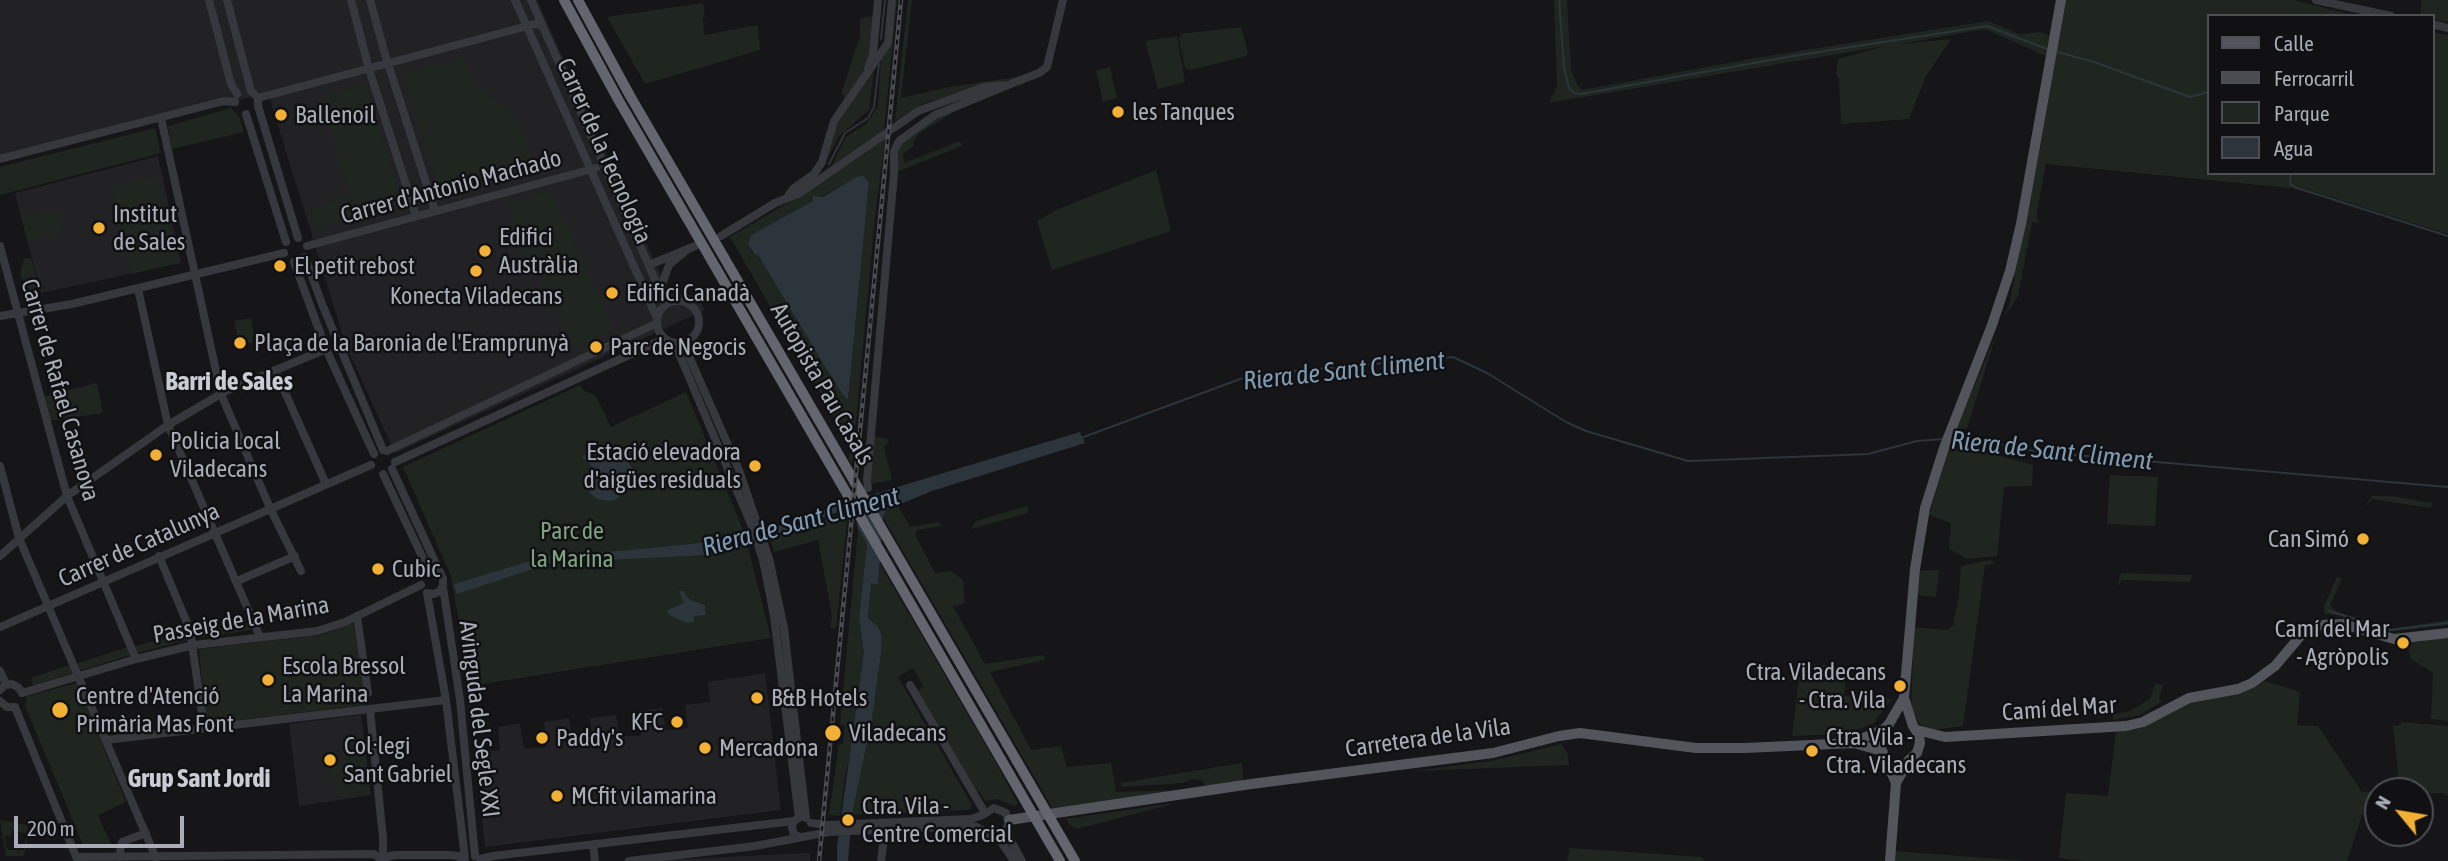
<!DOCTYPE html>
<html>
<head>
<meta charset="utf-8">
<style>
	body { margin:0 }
	#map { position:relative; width:2448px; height:861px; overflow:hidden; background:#161618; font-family:"Asap Condensed",sans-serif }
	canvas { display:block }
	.legend { position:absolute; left:2207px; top:14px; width:228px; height:161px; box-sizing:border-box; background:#111113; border:2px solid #4d4f55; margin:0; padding:9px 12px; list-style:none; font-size:21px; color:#a8adb8 }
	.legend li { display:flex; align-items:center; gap:14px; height:35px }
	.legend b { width:35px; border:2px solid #4d4f55 }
	.north { position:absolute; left:2364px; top:777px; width:70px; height:70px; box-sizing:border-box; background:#111113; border:2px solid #4d4f55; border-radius:50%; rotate:300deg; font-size:19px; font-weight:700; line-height:28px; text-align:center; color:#a8adb8 }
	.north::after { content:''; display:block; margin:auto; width:24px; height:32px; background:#f2b134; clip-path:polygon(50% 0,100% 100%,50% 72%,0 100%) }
	.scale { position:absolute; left:14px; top:816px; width:170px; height:32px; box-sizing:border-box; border:4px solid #a8adb8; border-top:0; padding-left:9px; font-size:21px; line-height:24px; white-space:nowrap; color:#a8adb8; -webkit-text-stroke:5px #111113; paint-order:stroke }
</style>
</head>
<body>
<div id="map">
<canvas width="2448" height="861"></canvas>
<ul class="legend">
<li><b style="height:9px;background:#53555c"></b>Calle</li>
<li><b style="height:9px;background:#4a4c52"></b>Ferrocarril</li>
<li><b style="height:19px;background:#1e261f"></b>Parque</li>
<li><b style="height:19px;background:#2c353c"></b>Agua</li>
</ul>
<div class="north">N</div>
<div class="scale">200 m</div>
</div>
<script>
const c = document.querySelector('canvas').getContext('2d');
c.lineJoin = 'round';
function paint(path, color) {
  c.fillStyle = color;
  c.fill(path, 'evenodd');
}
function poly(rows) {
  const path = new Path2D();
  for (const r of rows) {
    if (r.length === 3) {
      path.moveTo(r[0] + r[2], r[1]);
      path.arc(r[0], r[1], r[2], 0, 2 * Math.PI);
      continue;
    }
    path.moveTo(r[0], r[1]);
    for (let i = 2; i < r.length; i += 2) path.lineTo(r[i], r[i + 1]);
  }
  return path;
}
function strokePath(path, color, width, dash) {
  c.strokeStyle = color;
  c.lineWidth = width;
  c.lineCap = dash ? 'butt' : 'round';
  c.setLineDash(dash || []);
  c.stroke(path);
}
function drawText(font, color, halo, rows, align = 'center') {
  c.font = font + ' "Asap Condensed",sans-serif';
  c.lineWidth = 5;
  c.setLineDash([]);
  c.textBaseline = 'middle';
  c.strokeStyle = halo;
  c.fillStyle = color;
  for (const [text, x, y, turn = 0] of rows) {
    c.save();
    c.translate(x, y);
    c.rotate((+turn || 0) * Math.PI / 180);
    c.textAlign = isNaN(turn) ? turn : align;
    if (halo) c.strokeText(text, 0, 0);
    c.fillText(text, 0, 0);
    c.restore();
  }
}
const built = poly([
	[0,0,537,0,669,293,690,295,700,301,705,310,395,453,346,346,268,93,0,160],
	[158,156,181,263,41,293,15,193],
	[765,673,781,810,485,847,475,753,500,750,498,727,520,723,524,749,546,747,544,722,569,718,572,742,592,740,590,718,616,715,620,736,641,736,639,711,662,708,666,730,688,728,685,705,710,702,708,682],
	[361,715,371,795,299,806,289,724],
	[806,853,810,853,810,861,642,861]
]);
const green = poly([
	[894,0,897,0,884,130,829,171,846,137,866,124,878,106,881,57],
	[908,0,912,0,901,98,949,87,1029,75,963,91,922,104,895,121],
	[1554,0,1567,0,1571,70,1577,85,1582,90,1755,58,1988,21,2019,34,2041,32,2049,35,2046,56,1985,29,1900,44,1951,39,1926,76,1909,119,1841,124,1839,79,1836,74,1838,59,1885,46,1549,103,1557,86],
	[2066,0,2294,0,2356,16,2208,16,2208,173,2432,173,2432,32,2448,35,2448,234,2296,186,2290,188,2046,164,2036,216,2039,223,2032,222,2018,296,2003,319,2009,305],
	[2422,0,2448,0,2448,22,2432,19,2432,16,2420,16],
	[703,3,705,17,703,18,704,35,758,25,760,50,645,84,607,17],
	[872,16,875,17,871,55,866,70,845,101,842,91,860,36,860,18],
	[1241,27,1248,52,1246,56,1191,70,1185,68,1179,39,1181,34],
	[1177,36,1185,82,1158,89,1145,41],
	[464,59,476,87,511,110,538,172,441,195,403,74],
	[1110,67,1117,98,1103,102,1096,71],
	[874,69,869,110,839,136,828,158,825,159,840,114],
	[366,83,402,203,317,228,311,208,350,196,321,97],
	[231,108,239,117,244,132,172,149,168,126],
	[954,109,951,114,918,134,913,143,914,146,903,154,904,163,960,141,962,146,897,172,898,146,926,124],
	[155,128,161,153,0,195,0,167],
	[885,138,875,218,852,463,849,460,850,445,730,237,796,198],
	[857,177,869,183,848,398,845,397,824,365,758,255,754,255,748,244,751,235],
	[1156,170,1171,231,1052,270,1037,221,1058,209],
	[158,175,178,263,131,274,111,186],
	[550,190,614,330,576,349,513,233,517,229,517,223,508,205],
	[60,210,64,232,27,240,21,217],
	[31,258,39,290,31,292,20,275,24,259],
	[251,318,254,336,252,337,253,343,243,342,243,346,240,347,234,321],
	[1997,332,1967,428,1956,429],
	[97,383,103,413,48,421,42,397],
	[580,385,583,390,596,396,611,427,686,392,744,532,771,638,470,686,451,576,403,467],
	[874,436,888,439,889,443,884,447,892,480,873,484,870,478],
	[1950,446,1980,450,2033,465,2032,486,2004,487,1997,556,1968,559,1949,549,1951,523,1929,515],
	[2110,475,2158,477,2155,526,2107,524],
	[2372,496,2392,496,2433,503,2430,508,2372,499,2362,510],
	[897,504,910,527,938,522,942,526,917,530,915,535,935,573,951,571,963,580,965,603,953,606,985,664,1044,655,1045,660,990,672,1031,750,1061,746,1067,767,1111,763,1116,792,1187,790,1053,809,883,517,886,510],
	[1028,506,1028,513,971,529,976,521],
	[848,511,836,629,830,628,832,616,818,540,774,552,770,539],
	[858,529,867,544,859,617,867,647,861,704,845,777,840,816,829,815,839,744,843,744,845,726,840,725],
	[1984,561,1993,561,1994,564,1985,565,1963,726,1932,730,1920,724,1911,709,1914,627,1946,630,1953,626,1959,596,1961,566],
	[880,564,995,761,1018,804,1015,806,997,799,985,801,979,791,976,792,917,692,923,686,913,668,898,677,972,805,970,810,852,815,872,719,881,653,882,636,878,627,868,618,871,582,878,585],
	[1939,570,1936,597,1918,595,1920,571],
	[2121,573,2192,575,2190,582,2122,580,2117,588],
	[2337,577,2342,578,2330,606,2338,612,2391,629,2448,620,2448,625,2394,631,2344,616,2325,614,2324,606],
	[250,623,251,630,198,638,197,632],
	[353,623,366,705,206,724,199,649,321,635],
	[188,633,190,639,137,653,135,646],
	[2448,637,2448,721,2431,719,2433,673,2411,659,2406,642],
	[128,647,131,655,78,671,75,664],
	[1801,663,1846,667,1844,696,1892,699,1873,724,1844,734,1792,736],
	[70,665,73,673,33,686,31,678],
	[2265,681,2300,692,2297,725,2318,726,2362,792,2400,789,2393,726,2400,725,2402,722,2448,726,2448,796,2444,793,2420,794,2420,791,2378,791,2378,798,2367,799,2347,861,2085,861,2059,858,2066,793,2108,796,2116,731,2200,699,2243,691],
	[77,683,126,802,98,815,111,844,91,848,84,847,25,706,27,696],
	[2155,684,2163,685,2159,698,2161,702,2140,715,2113,720,2113,714,2128,712,2150,699],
	[1562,744,1568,755,1569,765,1413,771,1491,761],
	[366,756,370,794,337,797,335,780,332,776,328,777,329,761],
	[1242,763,1243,781,1208,788,1201,780,1192,779,1183,783,1122,787,1120,783],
	[1180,802,1077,829,1070,825,1066,819],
	[0,820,28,825,27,845,23,856,6,856],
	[12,830,27,834,24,850,9,850,6,847,5,836,8,835,10,838],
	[1570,848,1702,857,1704,861,1567,861],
	[1894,851,2026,861,1893,861]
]);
const water = poly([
	[864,176,869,183,848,399,845,398,824,365,758,255,755,255,748,244,751,235,813,201,813,196,823,197,856,177],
	[1080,432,1085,443,932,491,886,510,883,517,878,585,871,583,868,618,878,627,882,636,881,653,872,719,852,815,848,861,837,861,837,846,864,653,859,617,867,544,858,529,856,516,847,509,730,551,704,555,551,563,457,594,454,586,454,584,557,553,620,551,730,540,767,530,844,503],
	[586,454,605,461,623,456,633,469,620,481,628,490,615,500,609,501,597,499,592,495,582,485,595,469,582,457],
	[679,591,683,591,690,600,705,605,705,615,694,616,694,622,687,623,671,616,666,611,684,603]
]);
const stream = poly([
	[1559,0,1564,67,1569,88,1574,93,1581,94,1793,56,1987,26,2047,49],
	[881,39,885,0],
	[2058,52,2094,62,2190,97,2208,92],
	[829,164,845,133,868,118,874,107,879,64],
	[2291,173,2290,184,2294,187,2448,236],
	[1081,438,1251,375,1453,357,1487,373,1566,422,1586,431,1688,461,1868,454,1917,441,1944,439],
	[1953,439,1969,438,2040,452,2448,487],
	[2329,611,2390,630,2448,623]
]);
const minor = poly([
	[209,0,231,84,237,94],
	[227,0,251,91,258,98,258,106,298,238],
	[351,0,369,69,416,216],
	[370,0,385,54,435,211],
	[515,0,657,318],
	[531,0,661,293,669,303],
	[2316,0,2391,16],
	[2432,24,2448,28],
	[868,69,873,54,878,0],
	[258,98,535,24,542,25],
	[246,114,286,242],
	[161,118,221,394,270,508,301,571],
	[0,159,224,101,235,102],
	[788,196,794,188,814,174,822,162,834,121,888,43,892,0],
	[721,236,775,203,800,193,918,111,984,87,1008,85,1039,73,1047,67,1063,0],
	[0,246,67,496,136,659],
	[307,246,596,168],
	[305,257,322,304,383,450],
	[294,262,326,349,374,454],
	[649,265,695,246],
	[138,289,168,425,260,637],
	[660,290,669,265,688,249],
	[678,322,21],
	[0,316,72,304,284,253],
	[686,342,689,356,739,470,769,558,784,628,806,818],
	[675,344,751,524,763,560,774,616,799,818],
	[275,370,326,484],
	[387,451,657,323],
	[395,462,664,339],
	[0,466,19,538,156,858],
	[392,469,443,579,443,585,440,591,434,594,427,593],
	[383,474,429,571],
	[868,488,867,480,894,174,894,151,899,141,935,115,1008,85],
	[0,556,67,496,168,425,226,391,326,349],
	[159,556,190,630,202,714],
	[237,581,295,556],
	[443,587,460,700,475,856],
	[427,593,446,700,465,858],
	[357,616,368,693],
	[0,627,371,465],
	[0,671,6,684],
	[910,685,985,813],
	[0,690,5,685,12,684,19,688,22,693],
	[22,693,136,659,194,645,317,631,345,622,421,585],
	[0,701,7,707,15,707],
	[15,707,77,859],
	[370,710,383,838,383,859],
	[106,740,446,700],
	[798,818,793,822,792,828,794,834,799,837],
	[1007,830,1010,839,1022,861],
	[997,836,1014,861],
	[593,844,595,861],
	[77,857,374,854,384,861],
	[119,857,122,842,146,833],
	[480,859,493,856,794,821],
	[384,860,389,856,397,855,449,855,458,856,463,860],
	[629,861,755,846,829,832,969,826,977,827,991,836,997,836,1004,833,1009,823,1006,813,994,808,983,815,971,819,828,825,811,823],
	[881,861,885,830]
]);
const major = poly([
	[1884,729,1880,738,1880,746,1896,783,1890,861],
	[1917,730,1945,737,2126,726,2143,722,2189,698,2238,689,2252,683,2275,666,2303,633,2321,625,2343,624,2394,639,2448,633],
	[1854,742,1884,729,1889,724,1904,698,1915,569,1925,508,1944,448,1992,325,2010,271,2021,224,2061,0],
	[1896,783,1909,760,1917,753,1920,743,1919,735,1913,726,1904,698],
	[1009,820,1251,784,1493,753,1559,736,1580,733,1696,748,1745,748,1854,743,1882,751]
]);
const highway = poly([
	[564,0,619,101,1060,861],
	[578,0,629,94,1075,861]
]);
const rail = poly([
	[819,861,901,0]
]);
const markers = [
	[1118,112,7,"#f2b134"],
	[281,115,7,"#f2b134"],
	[99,228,7,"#f2b134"],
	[485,251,7,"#f2b134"],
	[280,266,7,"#f2b134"],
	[476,271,7,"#f2b134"],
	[612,293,7,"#f2b134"],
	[240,343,7,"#f2b134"],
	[596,347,7,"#f2b134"],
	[156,455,7,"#f2b134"],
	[755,466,7,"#f2b134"],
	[2363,539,7,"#f2b134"],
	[378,569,7,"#f2b134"],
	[2403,643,7,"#f2b134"],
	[268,680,7,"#f2b134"],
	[1900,686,7,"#f2b134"],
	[757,698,7,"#f2b134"],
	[60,710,9,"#f2b134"],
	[677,722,7,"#f2b134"],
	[833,733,9,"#f2b134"],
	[542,738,7,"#f2b134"],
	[705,748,7,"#f2b134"],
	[1812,751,7,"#f2b134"],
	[330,760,7,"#f2b134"],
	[557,796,7,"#f2b134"],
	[848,820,7,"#f2b134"]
];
const poiNames = [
	["les Tanques",1132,112],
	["Ballenoil",295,115],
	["Institut",113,214],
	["de Sales",113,242],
	["Edifici",499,237],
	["Austràlia",499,265],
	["El petit rebost",294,266],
	["Edifici Canadà",626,293],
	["Konecta Viladecans",476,296,"center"],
	["Plaça de la Baronia de l'Eramprunyà",254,343],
	["Parc de Negocis",610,347],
	["Policia Local",170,441],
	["Viladecans",170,469],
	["Estació elevadora",741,452,"right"],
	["d'aigües residuals",741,480,"right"],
	["Can Simó",2349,539,"right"],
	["Cubic",392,569],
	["Camí del Mar",2389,629,"right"],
	["- Agròpolis",2389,657,"right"],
	["Escola Bressol",282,666],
	["La Marina",282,694],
	["Ctra. Viladecans",1886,672,"right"],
	["- Ctra. Vila",1886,700,"right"],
	["Centre d'Atenció",76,696],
	["Primària Mas Font",76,724],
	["B&B Hotels",771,698],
	["KFC",663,722,"right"],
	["Viladecans",849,733],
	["Ctra. Vila -",1826,737],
	["Ctra. Viladecans",1826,765],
	["Paddy's",556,738],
	["Col·legi",344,746],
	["Sant Gabriel",344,774],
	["Mercadona",719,748],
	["MCfit vilamarina",571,796],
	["Ctra. Vila -",862,806],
	["Centre Comercial",862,834]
];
const streetNames = [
	["Carrer de la Tecnologia",604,151,66],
	["Carrer d'Antonio Machado",451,187,-15],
	["Autopista Pau Casals",822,384,60],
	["Carrer de Rafael Casanova",60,390,74],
	["Carrer de Catalunya",139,545,-24],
	["Passeig de la Marina",241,620,-10],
	["Camí del Mar",2059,709,-4],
	["Avinguda del Segle XXI",479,719,83],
	["Carretera de la Vila",1428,738,-8]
];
const parkNames = [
	["Parc de",572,531],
	["la Marina",572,559]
];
const waterNames = [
	["Riera de Sant Climent",1344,371,-6],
	["Riera de Sant Climent",2052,451,6],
	["Riera de Sant Climent",801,522,-15]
];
const neighbourhoodNames = [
	["Barri de Sales",229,382],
	["Grup Sant Jordi",199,779]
];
paint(built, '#222225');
paint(green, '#1e261f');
paint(water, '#2c353c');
strokePath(stream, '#2c353c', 2);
strokePath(minor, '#37383d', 8);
strokePath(major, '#53555c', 10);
strokePath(highway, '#63666e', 10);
strokePath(rail, '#4a4c52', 4.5);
strokePath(rail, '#111113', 2, [5]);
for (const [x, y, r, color] of markers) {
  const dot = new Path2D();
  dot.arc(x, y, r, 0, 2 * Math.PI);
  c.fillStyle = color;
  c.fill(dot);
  strokePath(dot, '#111113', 2.5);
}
drawText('24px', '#a8adb8', '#111113', poiNames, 'left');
drawText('24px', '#a8adb8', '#111113', streetNames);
drawText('24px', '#7fa381', '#111113', parkNames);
drawText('italic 26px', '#7f9bb3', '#111113', waterNames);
drawText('bold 26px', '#c9ccd4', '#111113', neighbourhoodNames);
</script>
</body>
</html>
